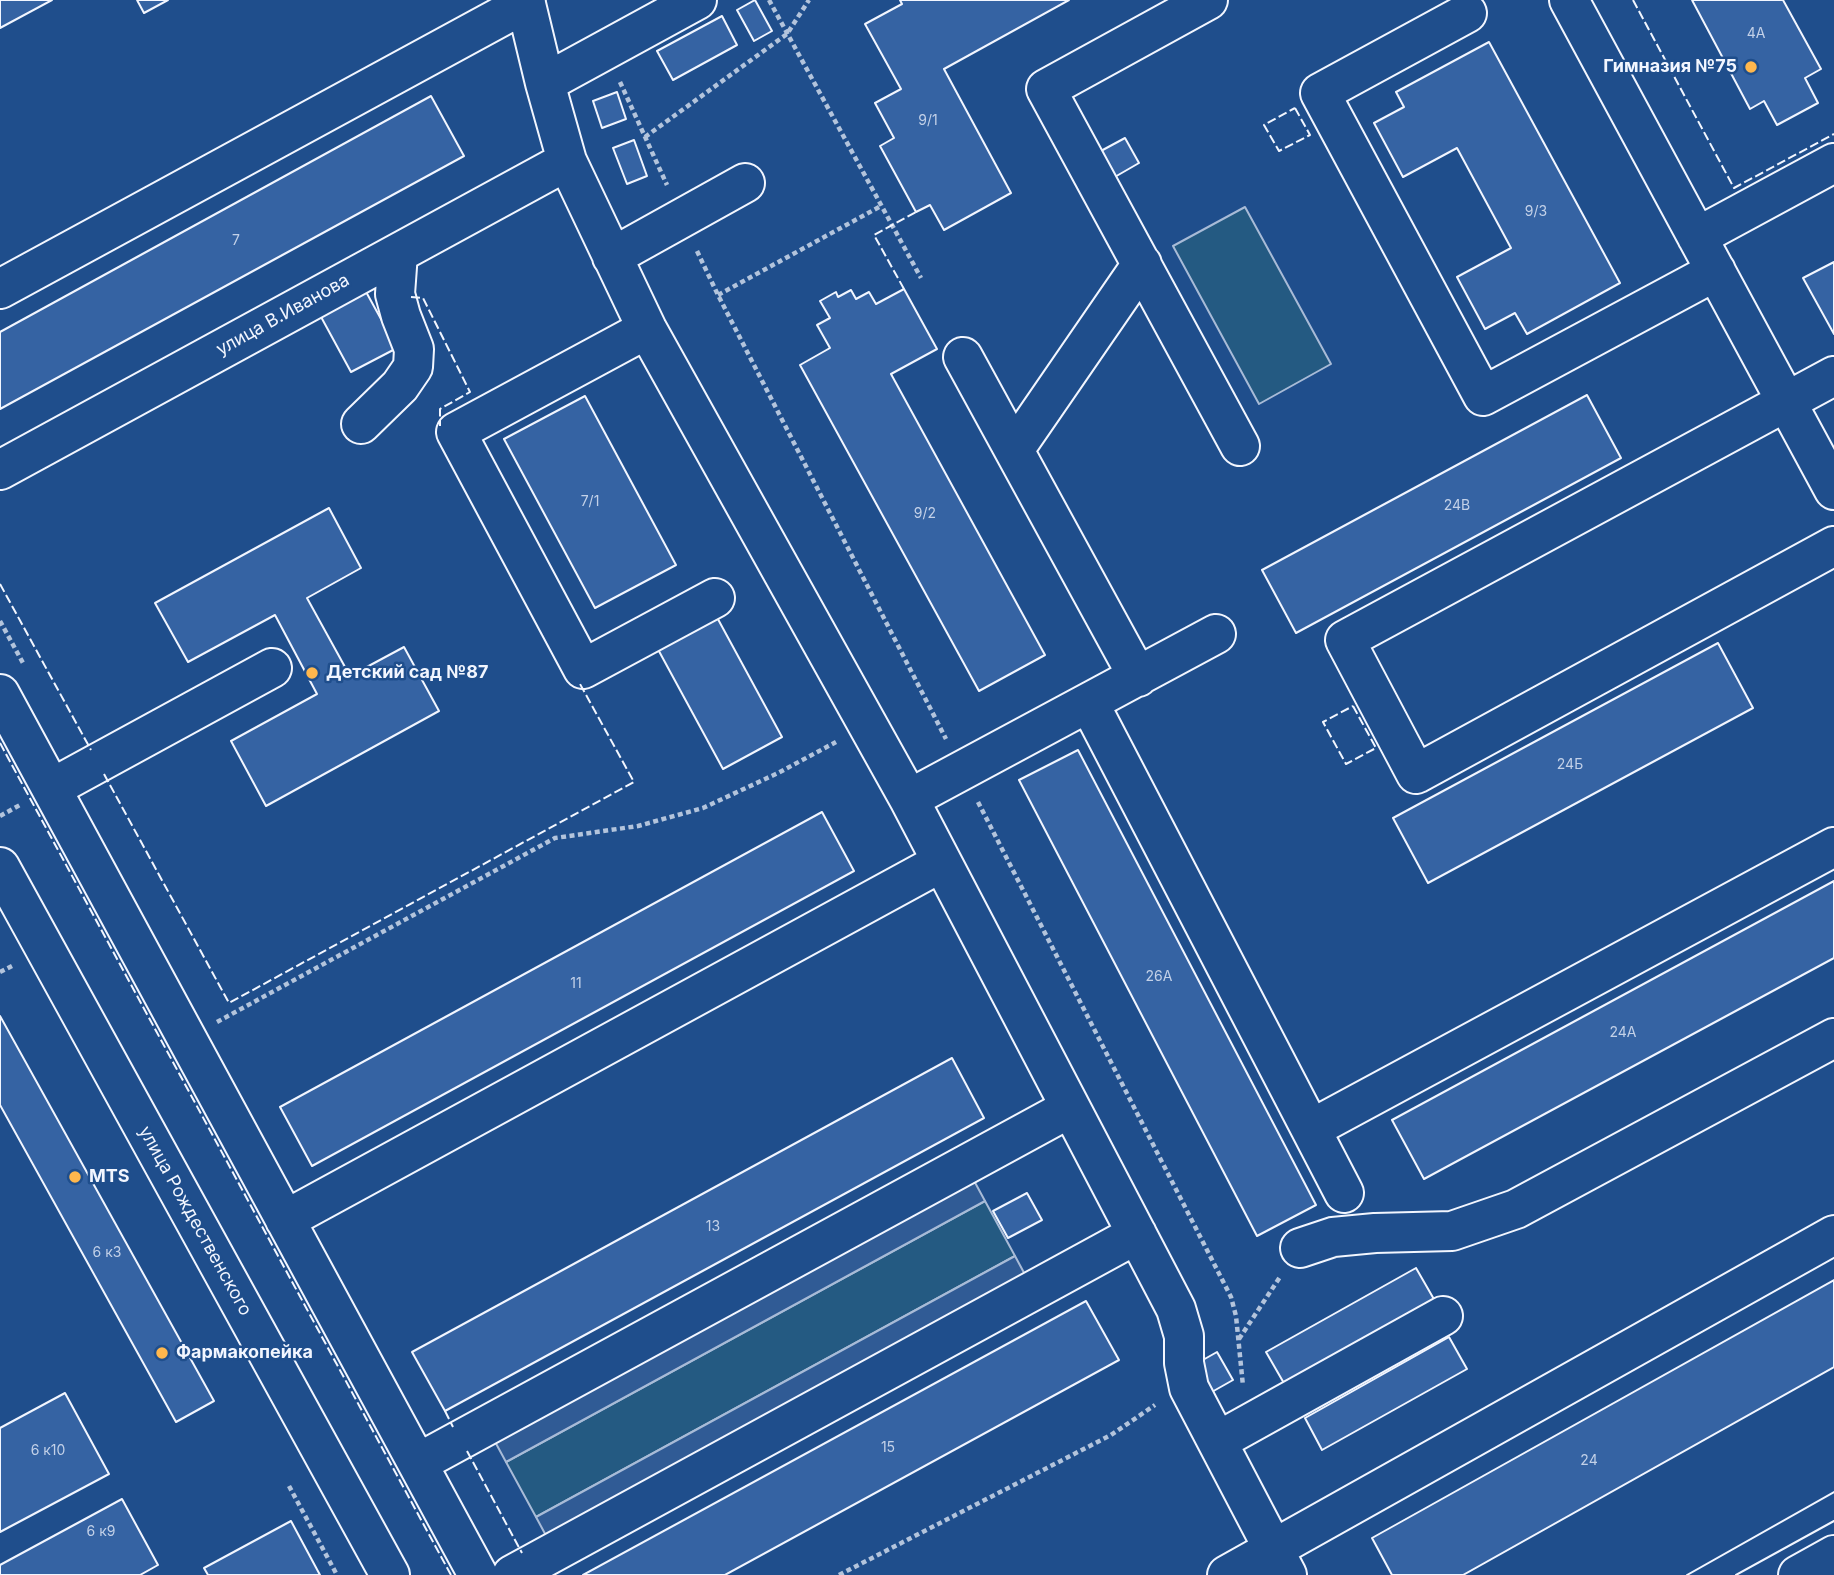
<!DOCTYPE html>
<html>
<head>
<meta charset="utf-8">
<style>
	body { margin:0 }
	canvas { display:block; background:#1f4e8c }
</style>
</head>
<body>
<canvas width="1834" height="1575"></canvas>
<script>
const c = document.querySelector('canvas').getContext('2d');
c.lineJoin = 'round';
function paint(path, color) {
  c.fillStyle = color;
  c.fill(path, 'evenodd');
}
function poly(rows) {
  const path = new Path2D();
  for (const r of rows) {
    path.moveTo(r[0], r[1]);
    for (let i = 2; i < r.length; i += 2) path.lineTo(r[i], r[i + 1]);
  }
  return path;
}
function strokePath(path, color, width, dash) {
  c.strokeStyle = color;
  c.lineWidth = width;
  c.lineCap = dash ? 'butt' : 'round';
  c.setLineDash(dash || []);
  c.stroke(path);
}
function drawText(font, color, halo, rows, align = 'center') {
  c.font = font + ' Inter,sans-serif';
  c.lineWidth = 5;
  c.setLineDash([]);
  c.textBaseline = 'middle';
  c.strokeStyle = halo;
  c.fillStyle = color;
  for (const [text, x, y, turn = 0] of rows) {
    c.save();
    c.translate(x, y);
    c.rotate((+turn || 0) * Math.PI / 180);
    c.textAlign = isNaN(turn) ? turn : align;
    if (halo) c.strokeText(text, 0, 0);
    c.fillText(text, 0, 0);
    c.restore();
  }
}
const green = poly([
	[1245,207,1331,364,1259,404,1173,246,1245,207],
	[985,1201,1015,1256,536,1517,506,1462,985,1201]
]);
const parking = poly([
	[972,1177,985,1201,506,1462,493,1438,972,1177],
	[1015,1256,1029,1282,550,1543,536,1517,1015,1256]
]);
const building = poly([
	[0,0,52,0,0,28,0,0],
	[137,0,168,0,144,13,137,0],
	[755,0,772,31,754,41,737,10,755,0],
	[900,0,1069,0,944,69,1011,193,944,230,930,205,916,212,880,146,894,138,875,103,901,89,865,24,902,4,900,0],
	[1692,0,1783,0,1821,69,1805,78,1818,103,1777,125,1764,101,1750,109,1692,0],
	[722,16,737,45,673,80,657,51,722,16],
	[1489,42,1620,283,1527,334,1515,313,1485,329,1457,277,1511,248,1457,148,1403,177,1374,123,1404,107,1396,92,1489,42],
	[617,92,626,119,602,128,593,101,617,92],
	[431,96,464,156,0,409,0,332,431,96],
	[1125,138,1139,163,1113,178,1099,152,1125,138],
	[634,140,647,176,627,184,613,148,634,140],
	[1834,262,1834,334,1803,278,1834,262],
	[904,289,937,349,891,374,1045,655,979,691,800,365,830,348,817,325,830,318,820,301,836,292,838,297,851,290,856,299,869,292,876,304,904,289],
	[365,290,397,348,351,372,320,315,365,290],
	[1587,395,1621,458,1296,633,1262,570,1587,395],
	[585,396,676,565,595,608,504,439,585,396],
	[329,508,361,568,307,598,350,676,404,647,439,711,266,806,231,741,317,694,275,615,188,662,155,603,329,508],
	[713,610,782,737,723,769,654,642,713,610],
	[1718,643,1753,708,1428,883,1393,818,1718,643],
	[1078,750,1316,1205,1257,1236,1019,780,1078,750],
	[822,812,854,871,312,1166,280,1107,822,812],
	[1834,881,1834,958,1424,1179,1392,1120,1834,881],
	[0,1016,214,1401,176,1422,0,1105,0,1016],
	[952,1058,984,1118,445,1411,412,1352,952,1058],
	[1027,1193,1042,1220,1008,1238,993,1211,1027,1193],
	[1416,1268,1435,1301,1285,1385,1266,1352,1416,1268],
	[1834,1280,1834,1367,1463,1575,1392,1575,1372,1538,1834,1280],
	[1086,1301,1119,1360,725,1575,583,1575,1086,1301],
	[1449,1337,1467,1369,1322,1450,1305,1418,1449,1337],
	[1217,1352,1233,1380,1210,1393,1194,1365,1217,1352],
	[65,1393,109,1474,0,1532,0,1428,65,1393],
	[122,1499,158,1565,140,1575,0,1575,0,1565,122,1499],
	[291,1521,320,1575,208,1575,204,1568,291,1521]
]);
const path = poly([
	[769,0,921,278],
	[620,82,667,185],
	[645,137,787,34,809,0],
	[697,251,718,295,946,739],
	[718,295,881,206],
	[0,621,23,663],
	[978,802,1231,1297,1236,1316,1243,1386],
	[0,816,20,805],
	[0,972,12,966],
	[217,1022,555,838,638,826,703,808,778,773,836,742],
	[1239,1339,1280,1277],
	[289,1486,337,1575],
	[839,1575,1111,1435,1155,1405]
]);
const minor = poly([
	[525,0,545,83,567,161,647,329,909,799,1176,1309,1184,1336,1184,1363,1189,1388,1287,1575],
	[1208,0,1046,89,1240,446],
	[1569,0,1834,490],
	[1467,13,1320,93,1483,396,1716,271],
	[545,83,697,0],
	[1697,237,1834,163],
	[612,257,745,183],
	[0,289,526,3],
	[647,329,456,432,583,669,715,598],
	[963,357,1138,677],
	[1834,376,1345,640,1416,774,1834,546],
	[361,424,400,386,413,367,414,349,401,316,395,294,398,253],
	[1014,450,1142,264],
	[0,470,567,161],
	[0,694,478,1575],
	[1089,703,1344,1193],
	[52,788,272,668],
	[909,799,1216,634],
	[0,867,390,1575],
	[1311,1129,1834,847],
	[285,1220,942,862],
	[1300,1248,1333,1237,1375,1233,1452,1231,1516,1209,1834,1038],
	[1218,1441,1443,1316],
	[418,1463,1070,1108],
	[512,1575,1137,1234],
	[1227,1575,1834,1235],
	[1798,1575,1834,1555]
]);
const tram = poly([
	[1687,1575,1834,1492],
	[1736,1575,1834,1521]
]);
const fence = poly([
	[1633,0,1734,188,1834,134],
	[1295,108,1310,135,1279,151,1264,125,1295,108],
	[904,289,874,235,916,212],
	[411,297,423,298,470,392,440,409,440,426],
	[0,584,91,750],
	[1353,706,1376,748,1346,764,1323,722,1353,706],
	[0,743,451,1575],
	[104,774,229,1003,634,782,580,684],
	[445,1411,453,1427],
	[467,1451,522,1553]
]);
const markers = [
	[1751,67,7,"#ffb74d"],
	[312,673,7,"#ffb74d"],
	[75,1177,7,"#ffb74d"],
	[162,1353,7,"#ffb74d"]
];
const numberNames = [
	["4А",1756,34],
	["9/1",928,121],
	["9/3",1536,212],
	["7",236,241],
	["7/1",590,502],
	["24В",1457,506],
	["9/2",925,514],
	["24Б",1570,765],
	["26А",1159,977],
	["11",576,984],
	["24А",1623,1033],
	["13",713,1227],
	["6 к3",107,1253],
	["15",888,1448],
	["6 к10",48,1451],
	["24",1589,1461],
	["6 к9",101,1532]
];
const poiNames = [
	["Гимназия №75",1737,67,"right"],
	["Детский сад №87",326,673],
	["MTS",89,1177],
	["Фармакопейка",176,1353]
];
const streetNames = [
	["улица В.Иванова",283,315,-29],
	["улица Рождественского",195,1221,61]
];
paint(green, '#245a82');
strokePath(green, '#a8bbd7', 2);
paint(parking, '#305b95');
strokePath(parking, '#a8bbd7', 2);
paint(building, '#3563a3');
strokePath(building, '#f2f6ff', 2);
strokePath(minor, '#f2f6ff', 42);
strokePath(path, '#b3c4dc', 4.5, [5, 3.5]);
strokePath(minor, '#1f4e8c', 38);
strokePath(tram, '#f2f6ff', 2);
strokePath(fence, '#f2f6ff', 2, [9, 3.5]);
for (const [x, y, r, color] of markers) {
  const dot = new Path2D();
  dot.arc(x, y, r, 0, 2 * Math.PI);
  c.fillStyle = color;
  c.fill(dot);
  strokePath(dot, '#1f4e8c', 2.5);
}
drawText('14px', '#c3d1e8', null, numberNames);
drawText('bold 18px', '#f2f6ff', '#1f4e8c', poiNames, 'left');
drawText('18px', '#f2f6ff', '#1f4e8c', streetNames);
</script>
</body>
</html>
